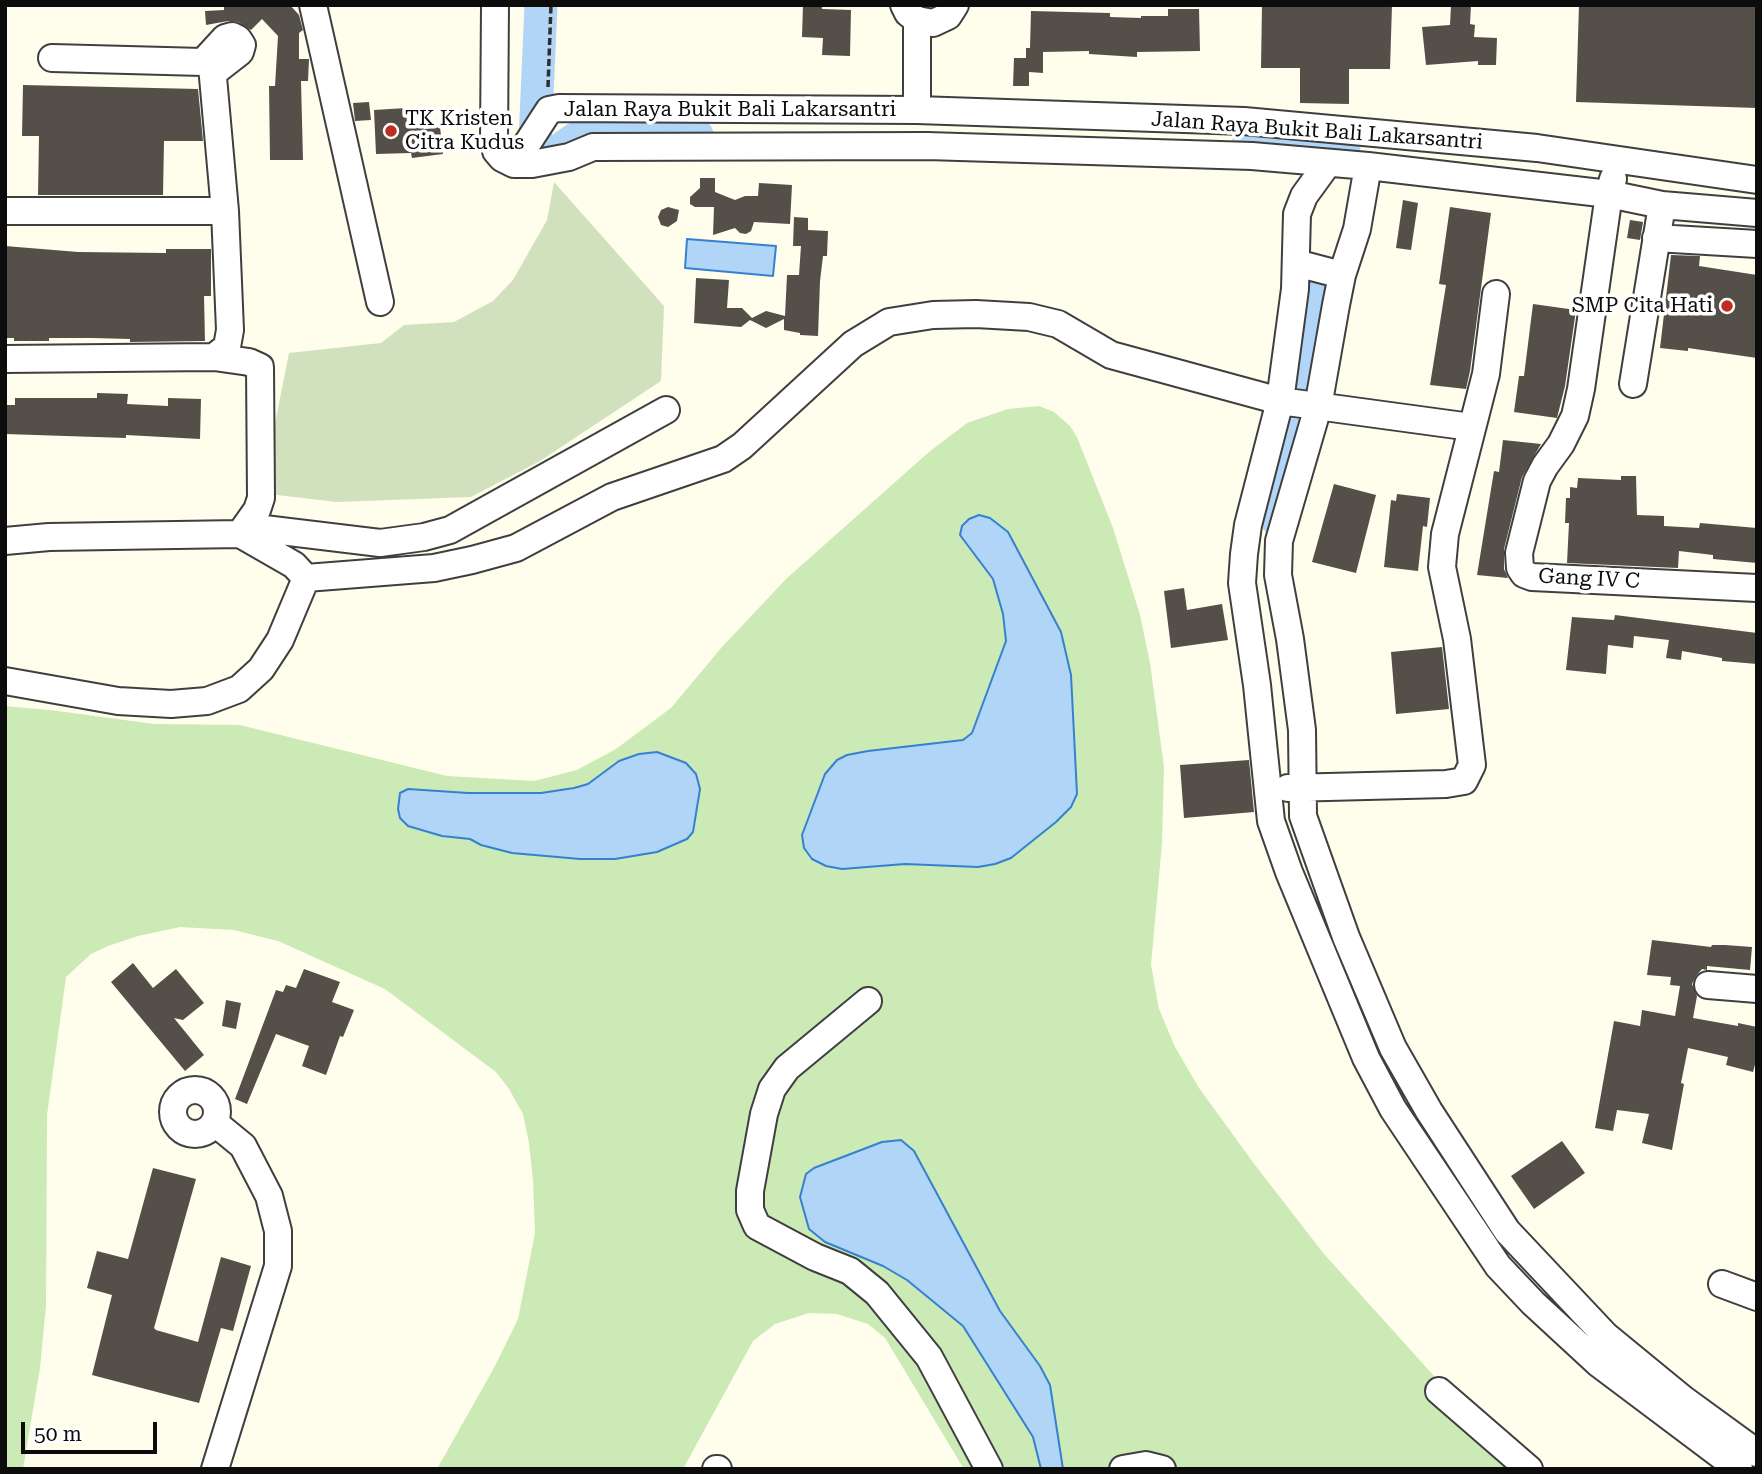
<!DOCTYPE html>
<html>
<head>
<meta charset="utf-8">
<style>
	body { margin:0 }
	#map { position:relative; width:1762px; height:1474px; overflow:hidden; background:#fffdec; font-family:"Roboto Serif",serif }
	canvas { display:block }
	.frame { position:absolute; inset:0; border:7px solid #0c0c0c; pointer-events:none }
	.scale { position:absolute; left:21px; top:1422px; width:136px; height:32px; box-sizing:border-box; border:4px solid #0c0c0c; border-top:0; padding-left:9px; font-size:21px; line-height:24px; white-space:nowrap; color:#0c0c0c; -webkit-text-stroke:5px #fff; paint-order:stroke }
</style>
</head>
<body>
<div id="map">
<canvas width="1762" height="1474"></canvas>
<div class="frame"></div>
<div class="scale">50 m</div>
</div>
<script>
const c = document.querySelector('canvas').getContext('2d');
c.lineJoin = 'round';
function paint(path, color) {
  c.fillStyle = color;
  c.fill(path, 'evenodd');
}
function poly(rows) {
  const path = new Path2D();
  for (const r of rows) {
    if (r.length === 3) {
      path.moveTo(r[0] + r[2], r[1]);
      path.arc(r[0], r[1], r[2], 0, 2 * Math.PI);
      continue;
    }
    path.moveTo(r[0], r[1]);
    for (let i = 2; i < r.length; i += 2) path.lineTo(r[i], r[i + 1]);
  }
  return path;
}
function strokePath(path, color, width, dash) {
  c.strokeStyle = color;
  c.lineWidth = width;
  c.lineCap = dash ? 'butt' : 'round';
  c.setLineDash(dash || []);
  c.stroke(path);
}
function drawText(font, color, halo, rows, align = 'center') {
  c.font = font + ' "Roboto Serif",serif';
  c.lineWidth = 7;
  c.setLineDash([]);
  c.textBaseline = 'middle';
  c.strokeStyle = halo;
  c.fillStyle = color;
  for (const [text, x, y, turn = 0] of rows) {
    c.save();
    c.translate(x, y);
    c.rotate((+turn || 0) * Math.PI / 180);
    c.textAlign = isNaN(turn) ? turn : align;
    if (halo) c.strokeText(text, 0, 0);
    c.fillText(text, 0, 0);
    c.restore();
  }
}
const green = poly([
	[1039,406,1054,412,1070,426,1077,437,1113,528,1140,615,1150,663,1164,767,1162,843,1151,965,1159,1009,1175,1047,1199,1088,1255,1165,1324,1254,1443,1386,1544,1469,964,1469,885,1338,868,1324,837,1314,809,1313,775,1324,753,1341,683,1469,437,1469,494,1368,518,1319,535,1233,533,1180,529,1143,523,1114,509,1089,496,1072,385,989,278,941,234,930,180,927,138,936,108,946,91,954,66,977,47,1115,46,1306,40,1368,23,1469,5,1469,5,706,58,711,154,724,240,725,447,776,534,781,577,770,616,749,671,708,722,647,786,579,929,452,967,423,1008,409]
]);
const cemetery = poly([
	[554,182,664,306,661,381,540,461,471,497,336,502,261,493,289,353,381,343,404,325,454,322,493,301,513,280,547,220]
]);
const water = poly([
	[687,239,776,246,773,276,685,268,687,239],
	[979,515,990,518,1008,532,1061,632,1071,675,1077,794,1071,807,1056,822,1011,858,995,864,978,867,905,864,842,869,826,866,812,859,804,848,802,835,825,774,837,760,847,755,868,751,963,740,972,733,1006,641,1003,614,993,579,960,535,962,526,969,519,979,515],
	[657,752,686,763,696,774,700,789,693,832,687,839,657,852,615,859,580,859,512,853,481,845,470,839,442,836,408,826,400,818,398,809,400,793,408,789,468,793,541,793,574,788,588,784,619,761,639,754,657,752],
	[901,1140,914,1151,1000,1311,1040,1366,1050,1385,1063,1469,1041,1469,1033,1437,963,1326,907,1280,883,1266,825,1242,809,1229,800,1197,806,1174,814,1168,882,1142,901,1140]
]);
const river = poly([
	[535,141,541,5],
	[1248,145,1344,147],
	[552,155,575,139,593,134,605,133,697,135],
	[1303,381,1324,282],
	[1277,520,1293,425]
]);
const building = poly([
	[224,5,290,5,299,15,303,30,299,33,299,59,309,59,308,81,301,81,303,160,270,160,269,86,275,86,278,36,262,19,251,30,238,22,228,21,206,25,205,11,224,10],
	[803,5,822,6,822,9,851,10,850,56,822,55,823,38,802,37],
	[1262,5,1392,5,1390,69,1349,69,1349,104,1300,103,1300,68,1261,68],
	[1451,5,1471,5,1470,24,1475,25,1474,37,1497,38,1496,65,1478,65,1478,61,1426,65,1422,27,1450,25],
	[1579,5,1757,5,1757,108,1576,102],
	[1168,9,1199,9,1200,51,1137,52,1137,57,1089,54,1089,51,1043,52,1043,73,1029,72,1029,86,1013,86,1014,58,1026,58,1026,48,1030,48,1031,11,1110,13,1110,17,1141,18,1141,16,1168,16],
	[23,85,198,89,203,141,164,141,163,195,38,195,39,136,22,136],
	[369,102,371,120,355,121,353,103],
	[406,108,407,125,423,123,424,129,440,127,443,154,412,158,411,153,376,154,374,110],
	[700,178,715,178,715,192,735,200,745,196,758,196,759,183,792,185,790,224,754,222,751,231,746,234,740,233,735,228,713,235,714,207,695,207,690,204,690,197,700,188],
	[1403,200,1418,203,1411,250,1396,248],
	[668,207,679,210,677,221,668,227,661,225,658,217,661,210],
	[1450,207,1491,213,1470,371,1466,389,1430,385,1446,285,1439,284],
	[794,217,808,218,808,230,828,231,827,256,823,256,820,281,818,336,800,335,800,333,784,330,784,319,766,328,750,320,741,327,694,323,696,278,729,280,727,308,742,308,752,318,766,311,785,316,787,275,799,275,801,246,793,246],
	[1630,220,1643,222,1640,240,1627,238],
	[5,246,78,252,166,253,166,249,211,249,211,296,204,296,205,341,130,342,130,339,92,338,49,338,49,341,14,341,14,338,5,338],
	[1671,255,1700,256,1699,266,1757,275,1757,358,1688,348,1688,351,1660,348],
	[1533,304,1576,310,1565,386,1557,418,1514,412,1519,376,1524,376],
	[97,393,128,394,127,404,168,406,168,398,201,399,200,439,126,435,126,438,5,434,5,405,15,405,15,398,97,398],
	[1503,440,1541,444,1522,477,1504,549,1504,569,1508,578,1477,575,1494,471,1499,472],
	[1621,476,1636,476,1637,515,1664,516,1664,526,1699,528,1700,523,1757,528,1757,563,1713,559,1713,555,1679,551,1678,568,1567,563,1569,523,1565,523,1566,498,1570,498,1570,487,1577,488,1578,478,1621,480],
	[1334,484,1376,495,1356,573,1312,562],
	[1397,494,1430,498,1427,527,1423,526,1418,571,1384,567,1391,500,1396,501],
	[1184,588,1187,610,1222,604,1228,640,1171,648,1164,591],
	[1615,615,1757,633,1757,664,1722,661,1722,658,1682,651,1681,660,1666,658,1669,640,1634,636,1633,648,1608,645,1606,674,1566,670,1572,617,1614,620],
	[1442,647,1449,709,1396,714,1391,652],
	[1249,760,1254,812,1184,818,1180,765],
	[1652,940,1711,947,1712,945,1725,945,1752,947,1750,970,1707,966,1707,970,1702,969,1696,976,1692,984,1697,996,1693,1018,1738,1026,1738,1023,1757,1027,1757,1057,1753,1072,1726,1065,1728,1057,1688,1048,1681,1083,1684,1084,1672,1150,1642,1143,1649,1114,1617,1110,1613,1131,1595,1128,1614,1021,1640,1026,1642,1010,1675,1016,1680,986,1670,985,1671,977,1647,975],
	[133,963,153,988,176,969,204,1003,183,1020,174,1018,204,1055,185,1071,111,982],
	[304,969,340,982,332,1002,354,1010,343,1037,340,1036,326,1075,302,1066,309,1046,276,1034,247,1104,235,1099,276,990,283,992,286,985,296,988],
	[226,1000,241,1003,236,1029,222,1026],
	[1562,1141,1585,1173,1534,1209,1511,1176],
	[153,1168,196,1179,154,1328,156,1330,198,1342,221,1257,251,1266,233,1331,221,1328,199,1403,92,1375,112,1295,87,1288,97,1251,128,1259]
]);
const path = poly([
	[548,87,551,5]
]);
const minor = poly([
	[313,5,380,302],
	[495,5,494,141,496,151,502,158,514,164,532,164,569,157,593,147,927,146,1252,156,1368,166,1609,194,1662,205,1757,213],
	[904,5,908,13,917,20,933,23,948,16,955,5],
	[203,62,225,38,232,36,238,39,242,45,240,52,213,73],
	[917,110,917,20],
	[1328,163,1304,196,1297,214,1295,289,1280,401,1248,525,1244,554,1242,583,1257,685,1271,821,1289,872,1366,1058,1393,1109,1498,1266,1533,1303,1598,1363,1739,1469],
	[514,164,549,110,559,108,917,110,1244,121,1537,148,1757,180],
	[1368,166,1357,229,1342,275,1336,305,1318,407,1279,541,1278,575,1290,639,1302,730,1303,816,1346,937,1393,1048,1429,1111,1507,1231,1605,1335,1683,1399,1757,1453],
	[1613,179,1609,194,1581,389,1575,416,1561,444,1545,466,1537,481,1519,553,1520,568,1524,574,1532,577,1757,588],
	[5,211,225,211],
	[1656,238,1757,244],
	[1296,263,1342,275],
	[214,357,249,362,260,367,261,498,257,510,240,534],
	[5,359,214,357,227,347,230,330,225,211,212,66,203,62,52,58],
	[1633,384,1662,205],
	[240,534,256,528,380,543,424,537,450,530,666,410],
	[5,541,49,537,240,534,294,565,306,578,434,568,472,560,516,548,612,497,723,459,742,446,853,344,889,322,933,315,976,314,1029,317,1058,324,1111,355,1280,401,1471,427],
	[5,681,118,701,171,704,207,701,239,689,261,669,280,640,306,578],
	[1288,788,1446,784,1464,781,1472,765,1457,639,1442,567,1445,534,1486,374,1496,294],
	[1708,985,1757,989],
	[868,1001,787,1068,772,1089,764,1114,750,1191,750,1210,757,1226,815,1257,850,1271,877,1293,929,1357,989,1469],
	[195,1112,22],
	[1722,1284,1757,1297],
	[1439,1391,1529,1469],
	[215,1469,278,1266,278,1231,269,1196,243,1146,215,1123],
	[716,1469,718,1469],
	[1123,1469,1146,1465,1162,1469]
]);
const markers = [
	[391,131,7,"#bf2c22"],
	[1727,306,7,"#bf2c22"]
];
const streetNames = [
	["Jalan Raya Bukit Bali Lakarsantri",730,110],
	["Jalan Raya Bukit Bali Lakarsantri",1317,131,4],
	["Gang IV C",1589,579,3]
];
const poiNames = [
	["TK Kristen",405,119],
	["Citra Kudus",405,143],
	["SMP Cita Hati",1713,306,"right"]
];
paint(green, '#cbeab5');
paint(cemetery, '#d1e1bd');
paint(water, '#b0d5f7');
strokePath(water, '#3681cf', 2);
strokePath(river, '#b0d5f7', 33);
paint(building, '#554f49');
strokePath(minor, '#3f3f3f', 30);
strokePath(path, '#2e2e2e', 3.5, [7, 3.5]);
strokePath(minor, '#fff', 26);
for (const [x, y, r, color] of markers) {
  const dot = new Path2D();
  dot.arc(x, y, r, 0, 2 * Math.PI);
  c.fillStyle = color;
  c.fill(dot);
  strokePath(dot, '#fff', 2.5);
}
drawText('21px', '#0c0c0c', '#fff', streetNames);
drawText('21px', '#0c0c0c', '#fff', poiNames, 'left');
</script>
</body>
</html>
